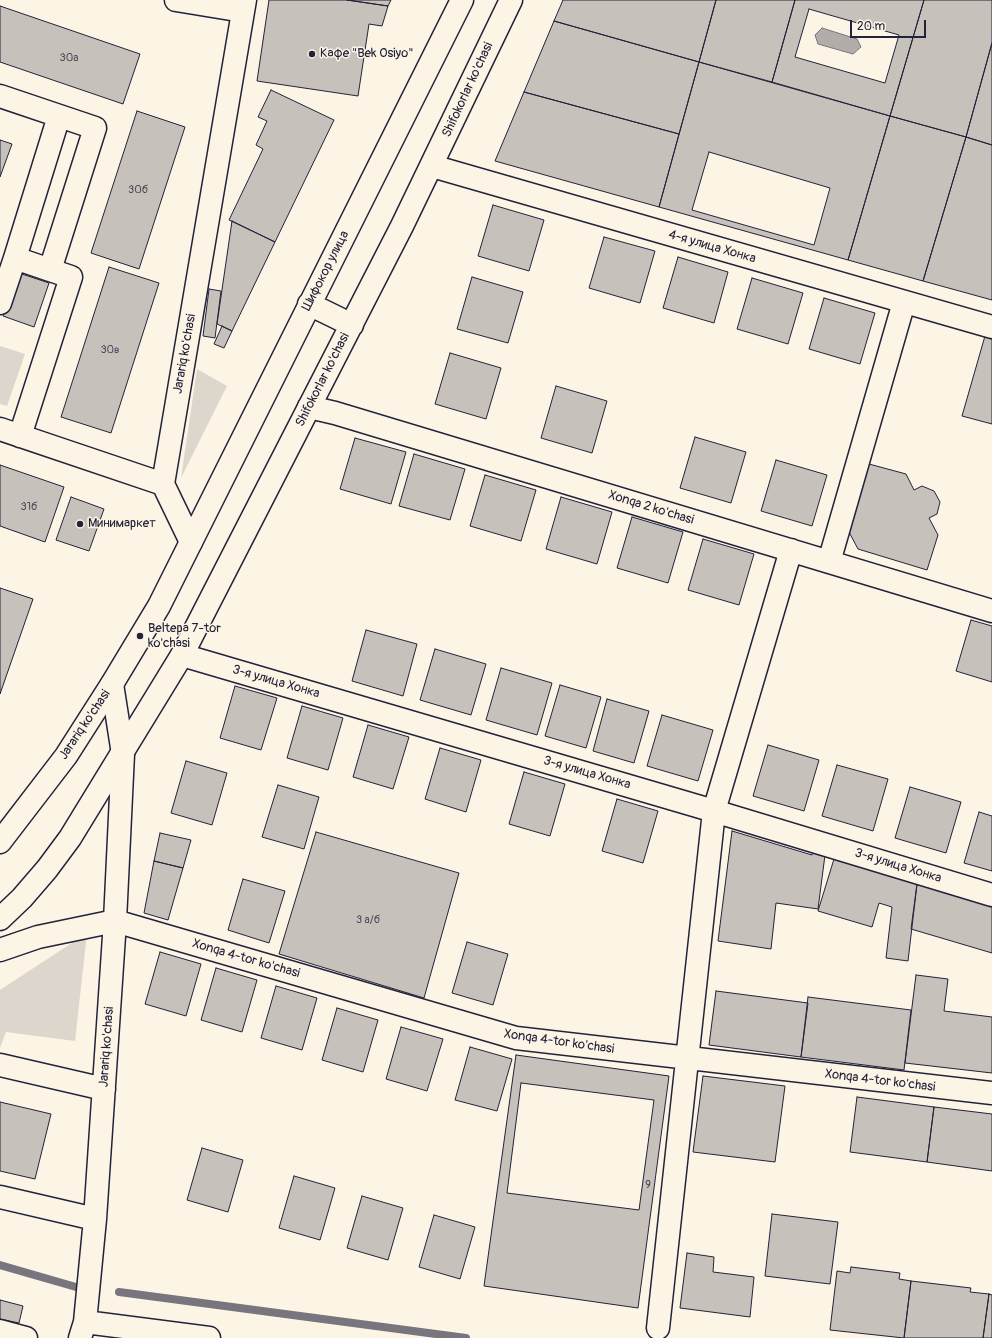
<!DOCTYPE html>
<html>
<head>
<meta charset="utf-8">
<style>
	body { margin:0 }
	#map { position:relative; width:992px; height:1338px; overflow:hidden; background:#fcf5e5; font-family:Pangolin,sans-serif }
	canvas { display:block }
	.scale { position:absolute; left:850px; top:20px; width:76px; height:18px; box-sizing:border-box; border:2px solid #22223b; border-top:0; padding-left:5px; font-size:12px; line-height:14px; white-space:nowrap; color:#22223b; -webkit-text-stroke:3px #fcf5e5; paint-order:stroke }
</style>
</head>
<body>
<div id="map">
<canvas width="992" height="1338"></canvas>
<div class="scale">20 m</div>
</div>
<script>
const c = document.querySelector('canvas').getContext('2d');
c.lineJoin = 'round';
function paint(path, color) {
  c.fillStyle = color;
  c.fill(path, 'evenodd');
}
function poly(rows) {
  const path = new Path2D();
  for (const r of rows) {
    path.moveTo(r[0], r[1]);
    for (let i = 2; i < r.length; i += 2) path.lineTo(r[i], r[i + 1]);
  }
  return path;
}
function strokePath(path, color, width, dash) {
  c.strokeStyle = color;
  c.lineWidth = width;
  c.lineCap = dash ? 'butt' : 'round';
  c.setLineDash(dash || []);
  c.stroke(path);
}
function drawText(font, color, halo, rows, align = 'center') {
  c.font = font + ' Pangolin,sans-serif';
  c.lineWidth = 3;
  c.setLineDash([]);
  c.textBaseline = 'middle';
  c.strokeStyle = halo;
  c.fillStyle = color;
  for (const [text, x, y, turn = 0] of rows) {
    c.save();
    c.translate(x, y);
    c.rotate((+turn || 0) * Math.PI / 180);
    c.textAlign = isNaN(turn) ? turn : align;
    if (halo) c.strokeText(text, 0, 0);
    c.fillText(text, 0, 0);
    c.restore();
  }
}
const green = poly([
	[0,346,25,354,7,406,0,404],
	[197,369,227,386,181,478],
	[87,933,75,1041,6,1032,0,1048,0,990]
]);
const water = poly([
	[822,28,857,39,861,47,853,54,818,44,815,35,822,28]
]);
const stream = poly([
	[0,1265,76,1287],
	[119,1292,466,1338]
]);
const building = poly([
	[269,0,347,0,388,6,382,26,369,24,358,96,257,81,269,0],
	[347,0,391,0,388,6,347,0],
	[563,0,716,0,699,62,554,21,563,0],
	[716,0,795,0,772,82,699,62,716,0],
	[795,0,924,0,890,116,772,82,795,0],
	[809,9,899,35,885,83,795,57,809,9],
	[924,0,992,0,992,43,966,137,890,116,924,0],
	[0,6,140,54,123,104,0,62,0,6],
	[554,21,699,62,679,134,524,92,554,21],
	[992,43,992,145,966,137,992,43],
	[699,62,890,116,848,260,659,207,699,62],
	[709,152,830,188,814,245,692,210,709,152],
	[271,90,334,120,275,242,229,220,263,149,256,145,267,121,258,117,271,90],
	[524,92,679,134,659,207,495,161,524,92],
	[137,111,185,127,139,269,91,253,137,111],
	[890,116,966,137,923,281,848,260,890,116],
	[966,137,992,145,992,300,923,281,966,137],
	[0,140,12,144,0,177,0,140],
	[493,205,544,220,529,271,478,256,493,205],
	[232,221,275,242,232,331,217,324,232,221],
	[604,237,655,251,640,303,589,288,604,237],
	[678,257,728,272,714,323,663,308,678,257],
	[109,267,159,283,111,433,61,417,109,267],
	[19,273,49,283,34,327,3,316,19,273],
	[472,277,523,292,508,343,457,329,472,277],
	[752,278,803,293,788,344,737,329,752,278],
	[209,289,221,291,215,338,203,336,209,289],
	[824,298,875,313,860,364,809,349,824,298],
	[222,326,232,331,224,348,214,344,222,326],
	[985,336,992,338,992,424,962,416,985,336],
	[450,353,501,368,486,419,435,404,450,353],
	[556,386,607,401,592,453,541,438,556,386],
	[695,437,746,452,731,503,680,488,695,437],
	[355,438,406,452,391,504,340,489,355,438],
	[414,454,465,469,450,520,399,506,414,454],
	[776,460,827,475,812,526,761,511,776,460],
	[869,464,906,474,914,490,922,486,934,491,940,502,937,514,929,518,938,535,927,570,858,549,849,532,869,464],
	[0,465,64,487,45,542,0,526,0,465],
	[485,475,536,490,521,541,470,526,485,475],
	[71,497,104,509,89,551,56,540,71,497],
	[561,497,612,512,597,564,546,549,561,497],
	[632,517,683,532,668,583,617,568,632,517],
	[703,539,754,554,739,605,688,590,703,539],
	[0,588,33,599,0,694,0,588],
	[971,620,992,626,992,682,956,671,971,620],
	[366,630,417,644,403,696,352,681,366,630],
	[435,649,486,664,471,715,420,700,435,649],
	[501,668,552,683,537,735,486,720,501,668],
	[560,685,601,697,586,748,545,736,560,685],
	[235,686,277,698,261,750,220,738,235,686],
	[607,699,649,711,634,763,593,751,607,699],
	[302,706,343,718,328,770,287,758,302,706],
	[662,715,713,730,698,781,647,766,662,715],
	[368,725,409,737,393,789,353,777,368,725],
	[768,745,819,760,804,811,753,796,768,745],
	[440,748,481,760,466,812,425,799,440,748],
	[186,761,227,773,212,825,171,813,186,761],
	[837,765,888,779,873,831,822,816,837,765],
	[524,772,565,784,550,836,509,824,524,772],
	[278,785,319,797,304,849,262,837,278,785],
	[910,787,961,802,946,853,895,838,910,787],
	[617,799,658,811,643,863,602,851,617,799],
	[979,812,992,816,992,871,964,863,979,812],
	[732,831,812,855,813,851,825,855,818,909,776,903,771,949,718,941,732,831],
	[316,832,459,873,424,998,279,954,316,832],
	[160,833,191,840,183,868,154,861,160,833],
	[834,859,917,884,908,961,886,958,892,907,879,903,872,927,818,911,834,859],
	[154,861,183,868,168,920,144,913,154,861],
	[243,879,285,891,269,943,228,930,243,879],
	[917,884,992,906,992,953,911,929,917,884],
	[467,942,508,954,493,1005,452,993,467,942],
	[160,952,201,964,186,1016,145,1004,160,952],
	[216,968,257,980,242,1032,201,1020,216,968],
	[916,975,948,979,944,1011,992,1017,992,1073,905,1063,916,975],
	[276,986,317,998,302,1050,261,1038,276,986],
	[716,991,808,1003,801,1057,709,1045,716,991],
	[808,997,911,1010,904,1070,801,1057,808,997],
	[337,1008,378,1020,363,1072,322,1060,337,1008],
	[401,1027,443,1039,427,1091,386,1079,401,1027],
	[470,1047,512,1059,497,1111,455,1100,470,1047],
	[516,1055,669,1076,638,1308,484,1286,516,1055],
	[521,1083,654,1100,639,1210,507,1193,521,1083],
	[703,1076,785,1086,775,1162,693,1152,703,1076],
	[857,1097,934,1107,927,1162,850,1152,857,1097],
	[0,1102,51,1114,35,1179,0,1171,0,1102],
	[934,1107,992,1114,992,1171,927,1162,934,1107],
	[202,1148,243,1160,228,1212,187,1200,202,1148],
	[294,1176,335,1188,320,1240,279,1228,294,1176],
	[362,1196,403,1208,388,1260,347,1248,362,1196],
	[772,1214,838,1222,830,1284,765,1276,772,1214],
	[434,1215,475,1227,460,1279,419,1267,434,1215],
	[687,1253,714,1257,713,1272,754,1277,750,1317,680,1308,687,1253],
	[851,1267,900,1273,899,1279,911,1281,904,1338,830,1330,837,1271,850,1273,851,1267],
	[911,1281,971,1288,970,1292,989,1294,983,1338,904,1338,911,1281],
	[989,1294,992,1295,992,1338,983,1338,989,1294],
	[0,1300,23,1306,19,1323,0,1319,0,1300]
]);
const minor = poly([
	[176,0,243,11],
	[0,96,95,128,50,270,71,277,20,436],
	[432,166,992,327],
	[50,270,15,258,59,116],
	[0,303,15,258],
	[309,407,335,413,992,611],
	[0,429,163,484],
	[191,542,163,484,245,0],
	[829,562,904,302],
	[182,655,714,811,992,895],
	[0,950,38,937,115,921,516,1038,992,1093],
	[0,1065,104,1089],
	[0,1197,95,1219],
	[85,1322,209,1338],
	[658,1328,714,811,791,550],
	[0,1331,26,1338],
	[80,1338,85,1322,95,1219,115,921,123,754,112,684]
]);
const major = poly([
	[309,304,352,325],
	[0,842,66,756,112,684,159,606,462,0],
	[0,919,22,898,47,869,70,838,182,655,402,226,511,0]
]);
const markers = [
	[312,54,4,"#22223b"],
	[80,524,4,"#22223b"],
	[140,636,4,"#22223b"]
];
const numberNames = [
	["30а",69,58],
	["30б",138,190],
	["30в",110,350],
	["31б",29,507],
	["3 а/б",368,920],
	["9",648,1185]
];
const poiNames = [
	["Кафе \"Bek Osiyo\"",320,54],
	["Минимаркет",88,524],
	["Beltepa 7-tor",148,629],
	["ko'chasi",148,644]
];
const streetNames = [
	["Shifokorlar ko'chasi",468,90,-65],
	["4-я улица Хонка",712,247,16],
	["Шифокор улица",326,271,-63],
	["Jarariq ko'chasi",185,354,-80],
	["Shifokorlar ko'chasi",323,380,-63],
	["Xonqa 2 ko'chasi",651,508,17],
	["3-я улица Хонка",276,682,16],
	["Jarariq ko'chasi",85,725,-56],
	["3-я улица Хонка",587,773,16],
	["3-я улица Хонка",898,866,17],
	["Xonqa 4-tor ko'chasi",246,959,16],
	["Xonqa 4-tor ko'chasi",559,1042,8],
	["Jarariq ko'chasi",107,1047,-86],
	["Xonqa 4-tor ko'chasi",880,1081,7]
];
paint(green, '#dcd6cc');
paint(water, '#b2adab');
strokePath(water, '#78757e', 1);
strokePath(stream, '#78757e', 8);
paint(building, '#c6c1bb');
strokePath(building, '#22223b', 1);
strokePath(minor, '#22223b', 25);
strokePath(major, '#22223b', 25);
strokePath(minor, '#fcf5e5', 22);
strokePath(major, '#fcf5e5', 22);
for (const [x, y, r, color] of markers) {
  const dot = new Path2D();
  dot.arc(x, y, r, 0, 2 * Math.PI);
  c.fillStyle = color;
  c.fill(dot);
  strokePath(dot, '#fcf5e5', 1.5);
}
drawText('11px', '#4b4a5b', null, numberNames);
drawText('13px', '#22223b', '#fcf5e5', poiNames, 'left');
drawText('13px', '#22223b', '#fcf5e5', streetNames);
</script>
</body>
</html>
